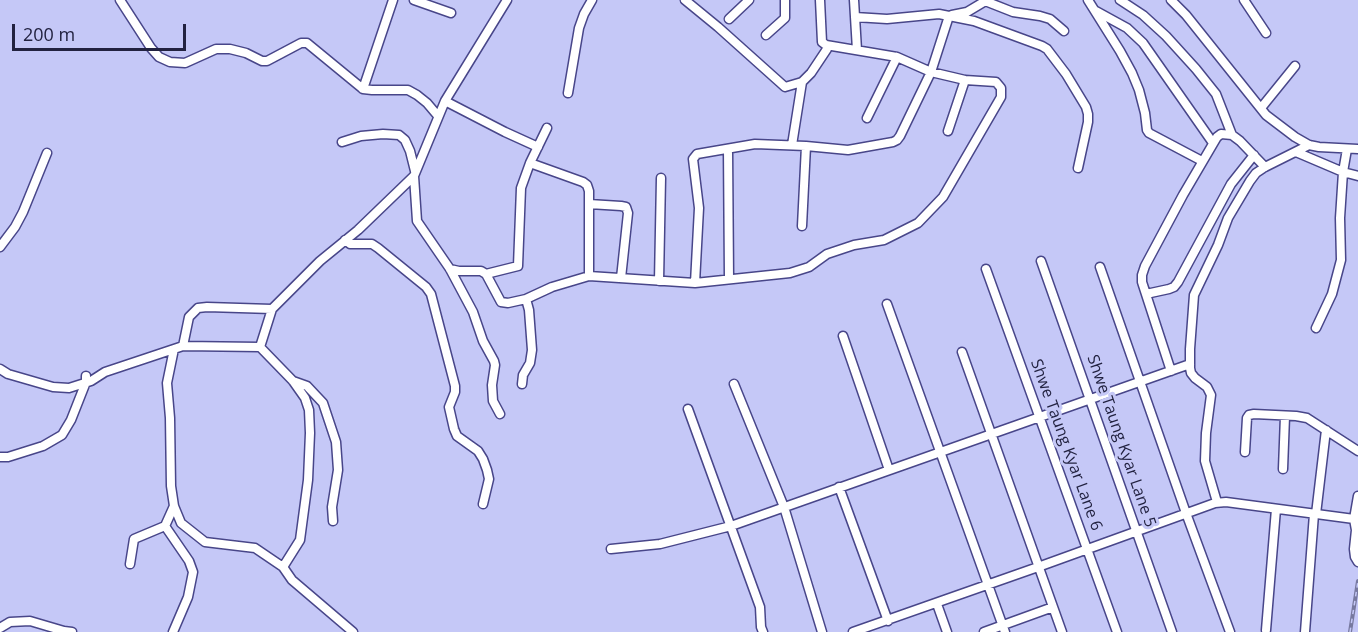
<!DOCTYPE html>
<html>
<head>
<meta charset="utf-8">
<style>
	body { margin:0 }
	#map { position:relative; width:1358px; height:632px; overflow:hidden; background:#c5c8f7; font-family:"Open Sans",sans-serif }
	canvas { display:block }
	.scale { position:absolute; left:12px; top:24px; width:174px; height:27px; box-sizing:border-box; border:3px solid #222240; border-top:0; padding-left:8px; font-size:18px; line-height:21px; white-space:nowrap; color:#222240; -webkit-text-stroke:4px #c5c8f7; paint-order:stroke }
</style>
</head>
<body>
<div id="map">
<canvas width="1358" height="632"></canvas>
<div class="scale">200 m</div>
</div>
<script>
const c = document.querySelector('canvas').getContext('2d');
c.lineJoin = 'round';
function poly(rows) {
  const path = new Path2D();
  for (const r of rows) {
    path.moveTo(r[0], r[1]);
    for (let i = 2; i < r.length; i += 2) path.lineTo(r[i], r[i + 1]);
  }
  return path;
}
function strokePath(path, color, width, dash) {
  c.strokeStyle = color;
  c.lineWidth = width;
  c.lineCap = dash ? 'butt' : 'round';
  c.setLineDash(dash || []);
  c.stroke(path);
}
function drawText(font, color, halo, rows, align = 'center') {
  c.font = font + ' "Open Sans",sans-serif';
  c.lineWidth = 6;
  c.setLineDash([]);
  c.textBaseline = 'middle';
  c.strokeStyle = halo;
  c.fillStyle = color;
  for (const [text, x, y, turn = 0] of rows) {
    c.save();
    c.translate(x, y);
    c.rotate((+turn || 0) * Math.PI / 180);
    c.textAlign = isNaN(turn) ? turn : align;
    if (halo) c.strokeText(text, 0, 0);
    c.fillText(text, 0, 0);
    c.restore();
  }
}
const minor = poly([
	[120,0,151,48,159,57,170,62,185,63,216,49,230,49,246,53,262,61,267,61,301,43,307,43,363,89,372,90,408,90,417,95,427,103,438,116],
	[414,0,451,13],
	[685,0,718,27,785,87,802,82,811,73,827,49,826,45],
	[854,0,857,50],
	[1088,0,1120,51,1132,73,1139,90,1145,113,1147,130,1149,133,1202,161],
	[1120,0,1143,15,1166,36,1196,69,1216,94,1232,135],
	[1171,0,1186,15,1266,115,1295,137,1309,145,1319,147,1358,149],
	[1244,0,1266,33],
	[985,1,1013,12,1040,16,1050,19,1064,31],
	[1096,11,1127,28,1143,43,1213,143],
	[952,15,967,12,987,0],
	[855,17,887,19,939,14,974,21,1042,46,1047,49,1066,74,1086,107,1088,114,1088,122,1078,168],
	[729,19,749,0],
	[766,35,785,18,785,0],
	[363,89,393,0],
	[568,93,579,28,584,14,592,0],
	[445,101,505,132,538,147],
	[1261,108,1295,66],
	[867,118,897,57],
	[948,131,965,80],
	[342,142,361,136,383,134,399,135,405,140,410,151,415,171],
	[792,145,802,82],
	[728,149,729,279],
	[1296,152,1343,172,1358,176],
	[530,163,583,182,587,185,589,191,589,276],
	[414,176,417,221,450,269,473,312,483,341,494,361,495,365,492,385,493,401,500,414],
	[589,204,621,206,626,207,628,213,621,278],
	[802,226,806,146],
	[345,240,350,244,372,244,378,248,426,287,431,294,455,386,455,392,449,407,454,429,457,436,478,451,483,459,487,470,489,479,483,504],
	[0,247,15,227,23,212,47,153],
	[1041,261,1172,632],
	[1100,267,1186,513,1230,632],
	[450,269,459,271,481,271,486,274,501,302,508,303,526,299,552,287,589,276,695,283,790,273,809,267,827,254,854,245,884,240,918,223,943,197,1001,97,1001,88,996,82,965,80,931,72,897,57,826,45,822,42,820,0],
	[986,269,1117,632],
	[486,274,518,266,521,188,530,163,547,128],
	[659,281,661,178],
	[695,283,699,208,693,159,697,154,755,144,806,146,848,150,893,142,897,140,900,136,931,72,949,16],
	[1146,294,1169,289,1174,287,1178,282,1231,184,1254,155],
	[887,304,1005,632],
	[1316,328,1332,294,1341,260,1340,218,1343,172,1347,149],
	[843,336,889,470],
	[183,346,189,317,198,308,207,307,272,309],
	[260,347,272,309,320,261,358,230,414,176,445,101,507,0],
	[962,352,1062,632],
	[0,369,8,374,53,387,69,388,91,381,105,372,174,349],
	[1171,371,1142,282,1142,275,1145,266,1183,195,1217,137,1221,134,1232,135,1240,141,1265,167],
	[293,381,307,386,323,403,336,442,338,470,332,507,333,521],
	[522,384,523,375,530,363,532,350,529,310,526,299],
	[734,384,784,507,822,632],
	[688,409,760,607,761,627,763,632],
	[1245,452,1247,418,1249,415,1254,414,1296,416,1307,418,1358,451],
	[0,457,8,457,43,446,62,435,71,420,86,382,86,376],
	[1283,469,1285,416],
	[839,487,888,621],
	[1358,496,1354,519,1356,530,1354,549,1355,557,1358,562],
	[1217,502,1205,461,1206,433,1211,395,1207,387,1195,378,1191,373,1190,368,1190,349,1194,295,1218,245,1228,218,1250,181,1256,173,1265,167,1309,145],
	[1316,514,1326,430],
	[165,526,189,561,193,572,188,597,173,632],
	[611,549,660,544,731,526,1190,364],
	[130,564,134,539,165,526,174,506],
	[283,567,300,540,308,480,310,433,309,410,305,398,293,381,260,347,183,346,174,349,167,383,170,418,171,486,174,506,181,523,205,542,255,548,283,567,292,580,353,632],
	[937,604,947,632],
	[0,628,10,622,30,621,64,631,72,632],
	[1266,630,1276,509],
	[853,632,1038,567,1215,503,1226,502,1354,519],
	[984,632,1053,607],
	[1305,632,1314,514]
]);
const rail = poly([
	[1350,632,1358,581]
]);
const streetNames = [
	["Shwe Taung Kyar Lane 5",1121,441,71],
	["Shwe Taung Kyar Lane 6",1066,445,70]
];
strokePath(minor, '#484689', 11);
strokePath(minor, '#fff', 8);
strokePath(rail, '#77799f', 4);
strokePath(rail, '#c5c8f7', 1.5, [4.5]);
drawText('16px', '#222240', '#c5c8f7', streetNames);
</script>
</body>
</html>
